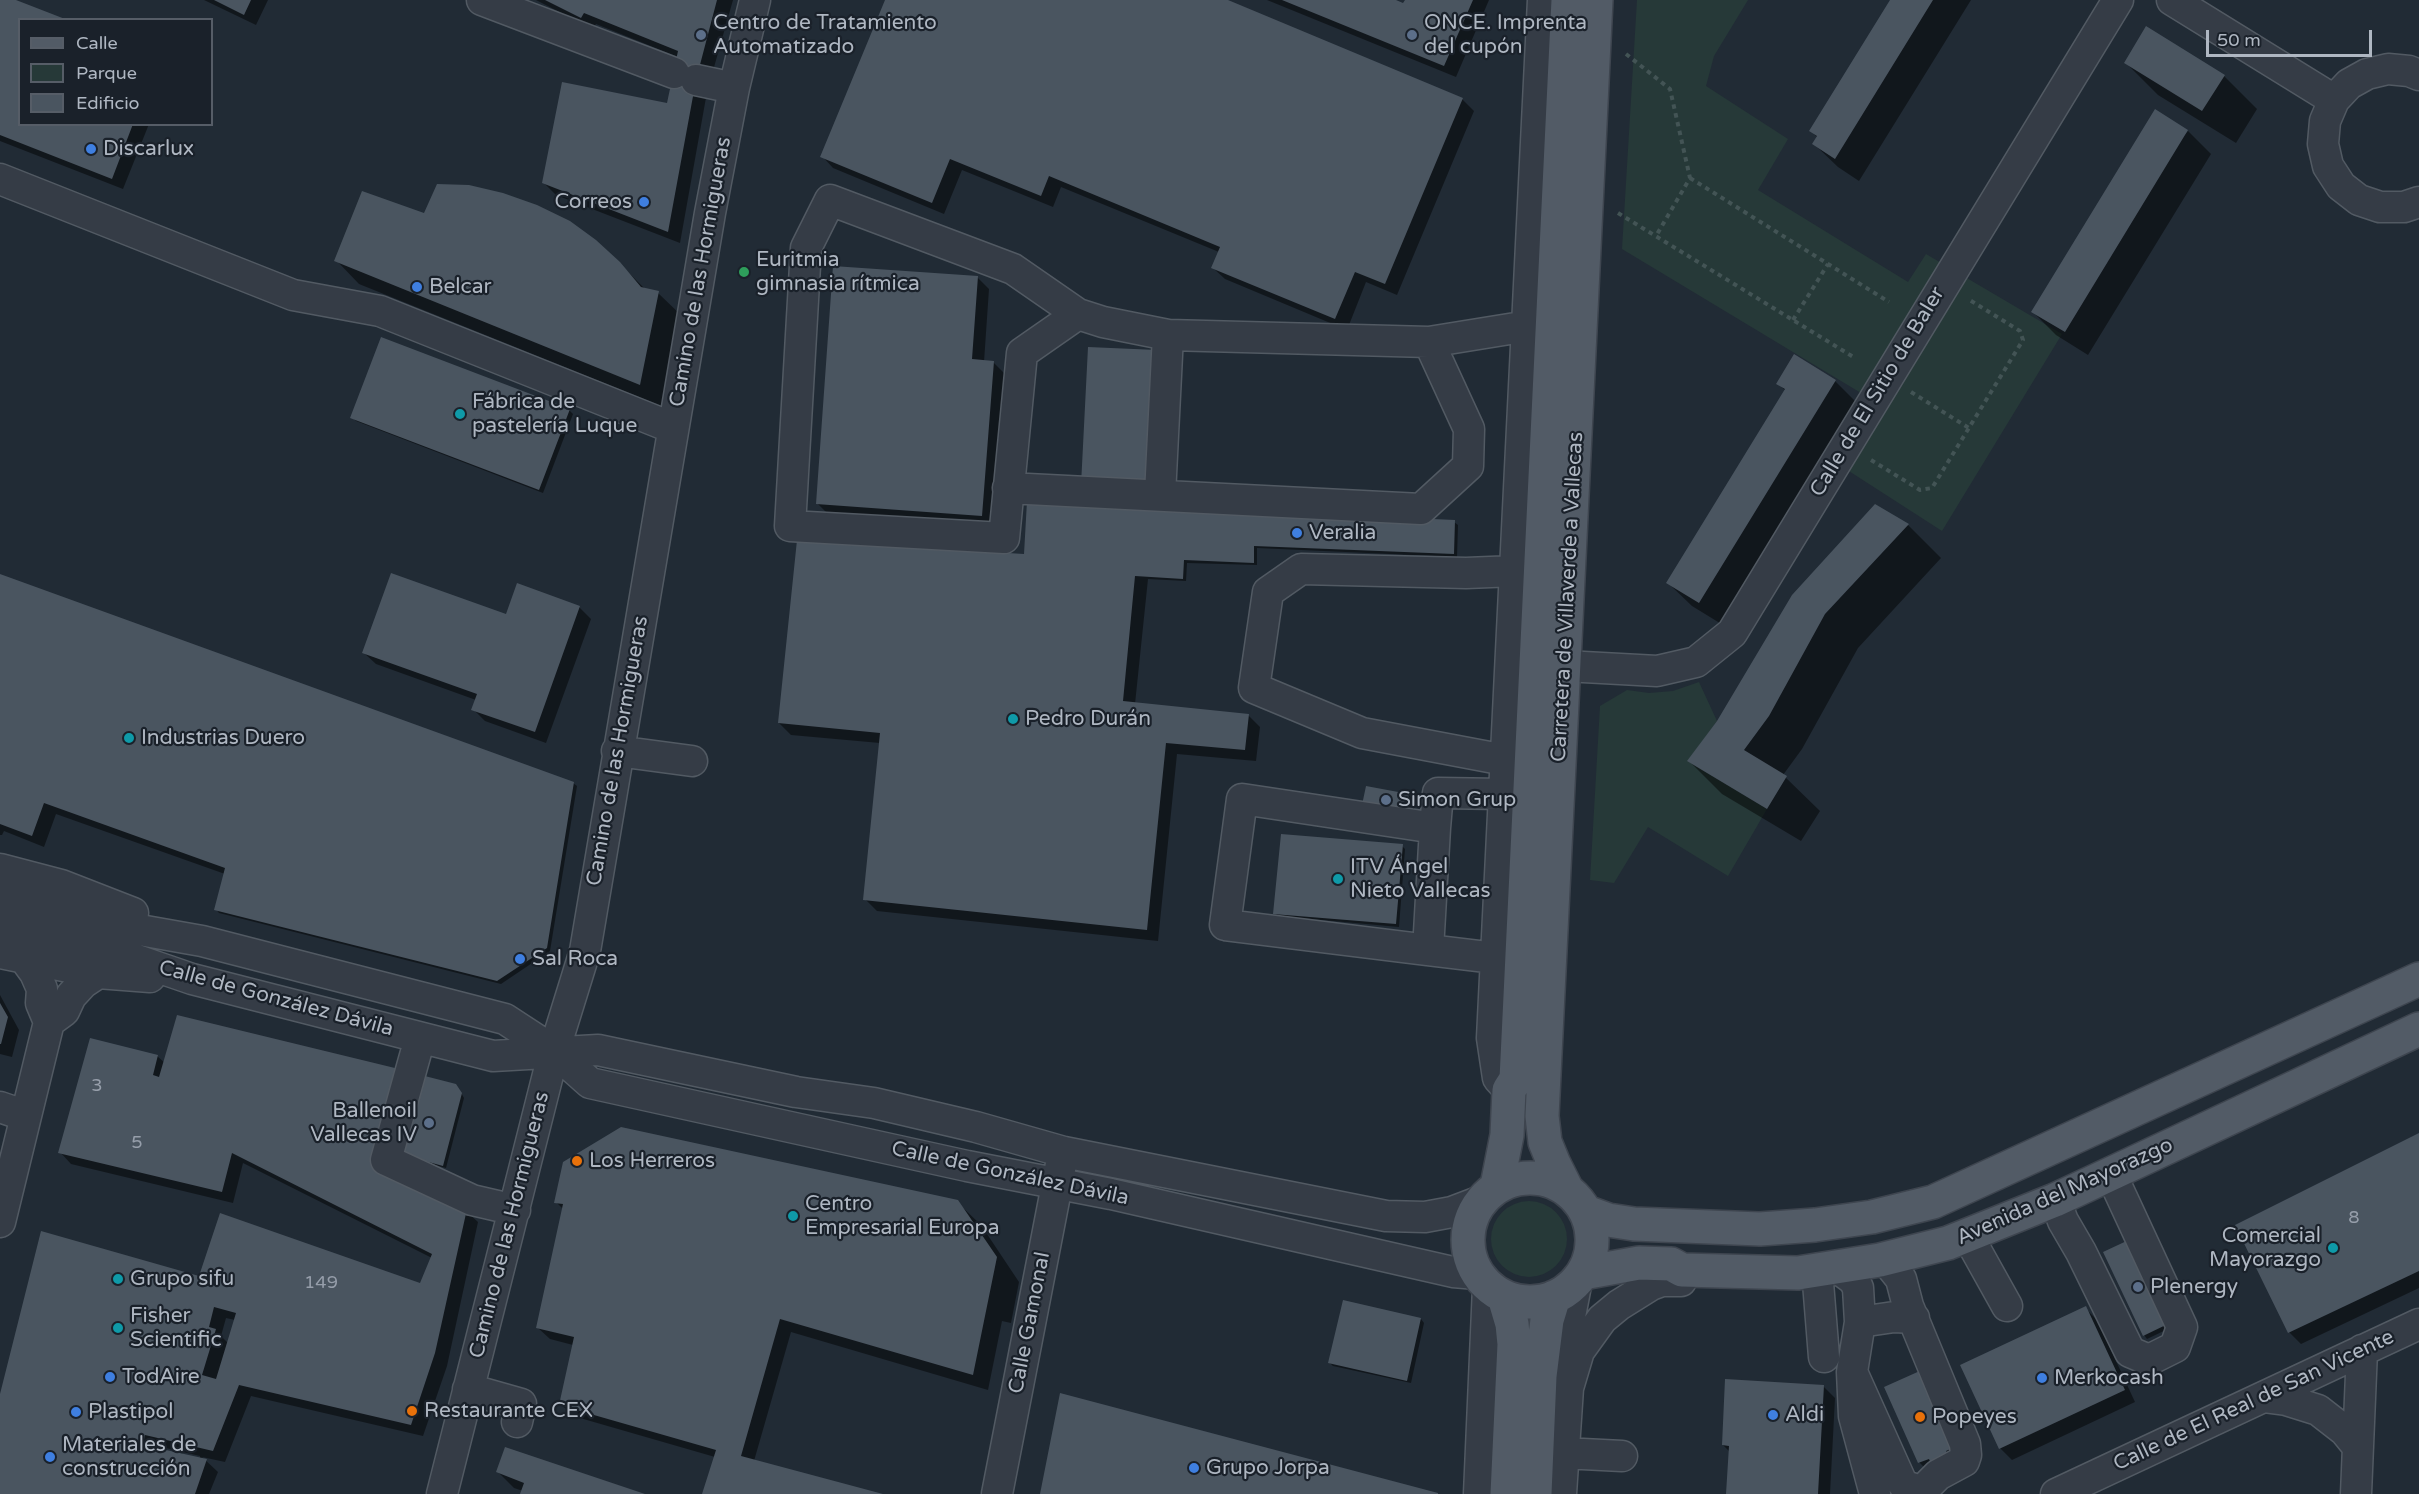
<!DOCTYPE html>
<html>
<head>
<meta charset="utf-8">
<style>
	body { margin:0 }
	#map { position:relative; width:2419px; height:1494px; overflow:hidden; background:#212b35; font-family:"Varela Round",sans-serif }
	canvas { display:block }
	.legend { position:absolute; left:18px; top:18px; width:195px; height:108px; box-sizing:border-box; background:#1a212a; border:2px solid #565d67; margin:0; padding:8px 10px; list-style:none; font-size:18px; color:#afb7c2 }
	.legend li { display:flex; align-items:center; gap:12px; height:30px }
	.legend b { width:30px; border:2px solid #565d67 }
	.scale { position:absolute; left:2206px; top:30px; width:166px; height:27px; box-sizing:border-box; border:3px solid #afb7c2; border-top:0; padding-left:8px; font-size:18px; line-height:21px; white-space:nowrap; color:#afb7c2; -webkit-text-stroke:4px #1a212a; paint-order:stroke }
</style>
</head>
<body>
<div id="map">
<canvas width="2419" height="1494"></canvas>
<ul class="legend">
<li><b style="height:8px;background:#525b66"></b>Calle</li>
<li><b style="height:16px;background:#263938"></b>Parque</li>
<li><b style="height:16px;background:#4a5560"></b>Edificio</li>
</ul>
<div class="scale">50 m</div>
</div>
<script>
const c = document.querySelector('canvas').getContext('2d');
c.lineJoin = 'round';
function paint(path, color) {
  c.fillStyle = color;
  c.fill(path, 'evenodd');
}
function poly(rows) {
  const path = new Path2D();
  for (const r of rows) {
    if (r.length === 3) {
      path.moveTo(r[0] + r[2], r[1]);
      path.arc(r[0], r[1], r[2], 0, 2 * Math.PI);
      continue;
    }
    path.moveTo(r[0], r[1]);
    for (let i = 2; i < r.length; i += 2) path.lineTo(r[i], r[i + 1]);
  }
  return path;
}
function strokePath(path, color, width, dash) {
  c.strokeStyle = color;
  c.lineWidth = width;
  c.lineCap = dash ? 'butt' : 'round';
  c.setLineDash(dash || []);
  c.stroke(path);
}
function drawText(font, color, halo, rows, align = 'center') {
  c.font = font + ' "Varela Round",sans-serif';
  c.lineWidth = 4.5;
  c.setLineDash([]);
  c.textBaseline = 'middle';
  c.strokeStyle = halo;
  c.fillStyle = color;
  for (const [text, x, y, turn = 0] of rows) {
    c.save();
    c.translate(x, y);
    c.rotate((+turn || 0) * Math.PI / 180);
    c.textAlign = isNaN(turn) ? turn : align;
    if (halo) c.strokeText(text, 0, 0);
    c.fillText(text, 0, 0);
    c.restore();
  }
}
const green = poly([
	[1637,0,1748,0,1714,56,1706,86,1788,139,1758,190,1908,282,1926,254,2062,334,1942,531,1824,455,1861,393,1622,249],
	[1699,682,1717,721,1688,761,1767,809,1728,876,1648,827,1614,883,1590,880,1600,706,1627,690,1649,693,1673,691],
	[1529,1239,38]
]);
const shadow = poly([
	[0,0,12,0,61,20,20,20,20,124,149,124,123,189,0,141],
	[204,0,268,0,256,25],
	[536,0,733,0,707,92,680,243,556,195,544,183,669,105,678,57,596,24,593,29],
	[887,0,1224,0,1462,99,1474,111,1397,295,1366,282,1347,330,1225,279,1213,268,1219,252,1061,187,1053,207,962,170,944,214,833,168,822,156],
	[1267,0,1393,0,1404,5,1406,0,1489,0,1456,77],
	[1892,0,1971,0,1859,181,1838,167,1814,144,1818,138,1811,131],
	[2125,62,2224,76,2257,109,2236,143,2158,95],
	[2188,131,2211,154,2088,355,2056,335,2033,312],
	[425,215,619,263,645,289,658,293,682,316,664,407,359,284,336,260],
	[977,277,989,289,984,362,993,362,1005,374,993,527,829,515,817,503],
	[382,339,570,411,573,414,543,493,356,421,352,417],
	[1835,381,1858,404,1723,625,1692,606,1668,583,1786,391,1778,384],
	[1875,506,1908,525,1941,558,1858,648,1802,749,1783,775,1820,811,1801,841,1722,794,1689,761],
	[1454,522,1458,525,1457,557,1257,548,1257,565,1187,563,1186,581,1148,579,1135,704,1248,715,1260,727,1256,761,1177,754,1158,941,877,911,865,899,880,743,791,735,779,723,1026,555],
	[0,576,573,783,577,786,550,951,501,984,219,913,216,909,225,874,56,814,44,847,4,831,2,835,0,835],
	[579,607,591,619,546,743,485,721,473,709,476,700,376,664,364,653,507,616],
	[1409,795,1412,799,1409,816,1367,808],
	[1402,846,1405,849,1399,927,1278,916,1275,913],
	[0,995,19,1030,12,1057,0,1054],
	[157,1056,165,1063,466,1211,478,1222,447,1366,423,1436,251,1396,225,1462,202,1457,218,1472,209,1494,0,1494,0,1405,200,1278,421,1285,432,1258,243,1163,233,1203,71,1164,60,1152],
	[226,1318,235,1320,228,1343,221,1336],
	[157,1446,200,1456,200,1459,156,1450],
	[459,1089,464,1098,446,1168,401,1156],
	[2419,1135,2419,1288,2301,1344,2289,1332],
	[556,1202,957,1202,981,1225,1019,1282,1011,1323,1002,1321,988,1390,791,1332,754,1461,880,1494,703,1494,715,1457,573,1416,561,1404,573,1345,550,1339,538,1328,564,1210],
	[2105,1253,2174,1326,2147,1339,2144,1335],
	[2085,1308,2097,1320,2135,1402,2012,1460,2000,1448],
	[1421,1319,1424,1323,1411,1383,1333,1366,1330,1363],
	[1921,1372,1960,1470,1931,1474,1919,1462],
	[1823,1386,1835,1398,1830,1494,1728,1494,1730,1452,1723,1445],
	[498,1472,640,1494,521,1494,523,1491,514,1488]
]);
const building = poly([
	[0,0,16,0,65,19,20,20,20,124,133,124,112,179,0,135],
	[214,0,251,0,244,15],
	[545,0,717,0,696,80,668,232,542,183,562,82,667,103,678,51,584,13,581,18],
	[885,0,1228,0,1463,98,1385,284,1355,272,1335,319,1211,268,1220,247,1049,176,1041,196,950,159,932,203,820,157],
	[1282,0,1396,0,1403,3,1405,0,1473,0,1444,66],
	[1890,0,1933,0,1835,159,1812,144,1817,136,1809,131],
	[2146,26,2225,75,2202,111,2124,63],
	[2155,109,2188,130,2065,332,2031,312],
	[437,184,469,185,503,193,537,205,570,221,596,240,620,262,641,287,659,291,640,385,334,261,362,191,424,213],
	[833,266,978,276,972,359,994,361,982,516,816,504],
	[381,337,570,409,539,490,350,418],
	[1088,347,1157,350,1151,488,1081,485],
	[1794,354,1836,380,1699,603,1666,583,1785,389,1776,384],
	[1027,501,1455,520,1454,554,1254,546,1254,563,1184,560,1183,579,1135,576,1123,701,1249,714,1245,750,1166,743,1147,930,863,900,880,733,778,723,797,540,1024,554],
	[1875,504,1909,524,1825,614,1769,716,1744,750,1787,776,1767,809,1687,761,1717,721,1792,595],
	[391,573,506,614,517,583,580,606,535,732,471,710,477,694,362,653],
	[0,574,574,782,547,948,497,981,214,910,225,868,44,803,32,836,0,824],
	[1366,786,1409,794,1406,813,1362,805],
	[1281,834,1403,844,1396,924,1273,914],
	[0,1003,8,1017,1,1044,0,1044],
	[177,1015,399,1069,375,1165,467,1209,435,1353,411,1425,239,1385,213,1451,145,1435,143,1445,207,1459,195,1494,0,1494,0,1394,41,1231,199,1276,220,1213,420,1283,432,1254,232,1153,222,1192,58,1153,90,1038,158,1055,153,1075,159,1077],
	[214,1307,236,1313,216,1379,202,1375,216,1329,209,1327],
	[417,1074,456,1084,462,1093,443,1166,396,1153],
	[621,1127,958,1200,997,1257,973,1375,780,1319,741,1456,883,1494,702,1494,716,1450,559,1405,574,1337,536,1328,563,1204,554,1203,563,1162],
	[2419,1133,2419,1271,2288,1333,2235,1225],
	[2133,1238,2172,1322,2143,1336,2103,1252],
	[1343,1300,1421,1318,1407,1381,1328,1363],
	[2086,1306,2125,1390,1999,1449,1960,1365],
	[1922,1370,1955,1447,1946,1451,1950,1458,1932,1466,1929,1459,1918,1463,1884,1387],
	[1725,1379,1824,1385,1818,1494,1726,1494,1729,1446,1722,1445],
	[1060,1393,1438,1493,1438,1494,1040,1494],
	[505,1447,645,1494,520,1494,524,1483,496,1472]
]);
const path = poly([
	[1626,54,1670,89,1690,178,1656,236],
	[1690,178,1889,302],
	[1618,213,1855,358],
	[1793,320,1828,264],
	[1911,392,1969,428],
	[1871,460,1920,490,1932,488,2023,340,2020,331,1968,299]
]);
const minor = poly([
	[482,0,674,73],
	[2172,0,2334,100],
	[2419,75,2409,71,2388,69,2367,74,2349,84,2334,100,2325,121,2323,144,2328,166,2341,186,2359,200,2380,207,2404,207,2419,202],
	[696,80,734,88],
	[0,179,293,295,380,311,673,428],
	[1078,314,1022,353,1004,538,790,526,806,248,830,200,1013,269,1078,314,1103,322,1168,335,1429,342,1528,326],
	[1008,488,1421,509,1468,466,1469,429,1429,342],
	[1160,495,1168,335],
	[1565,666,1657,671,1696,662,1732,633,2118,0],
	[617,751,692,761],
	[1505,760,1362,733,1254,688,1268,592,1301,569,1466,573,1515,571],
	[1435,828,1242,799,1225,925,1428,950,1435,828,1438,793,1504,794],
	[0,869,61,885,133,913],
	[0,897,117,926,202,941,505,1019,554,1051,590,1083,967,1166,1111,1194,1453,1272,1477,1274],
	[0,924,125,956,192,979,493,1056,598,1050,796,1092,874,1103,976,1127,1064,1152,1386,1216,1425,1217,1452,1212,1481,1201],
	[1428,950,1495,958],
	[0,953,98,973],
	[49,1022,64,1011,71,996,83,983,98,973,150,977],
	[420,1038,386,1160,472,1200,515,1210],
	[1509,1090,1498,1078,1492,1038,1543,0],
	[0,1107,26,1116],
	[2055,1200,2063,1221,2081,1252,2130,1352,2149,1360,2175,1347,2182,1327,2111,1174],
	[0,1222,49,1022,41,1003,42,989,35,973,24,958],
	[1968,1236,2007,1306],
	[1838,1268,1854,1280,1858,1288,1860,1322,1852,1372,1854,1416,1875,1494],
	[1817,1270,1824,1357],
	[1860,1322,1894,1317,1914,1318],
	[1563,1371,1566,1337,1577,1280],
	[1852,1372,1901,1481,1905,1486,1918,1490,1926,1487,1938,1475,1964,1461,1966,1455,1965,1444,1908,1306,1901,1279,1889,1264,1880,1260],
	[468,1389,521,1404,517,1422],
	[2263,1397,2286,1400,2318,1410,2345,1431,2358,1447],
	[1563,1453,1622,1456],
	[442,1494,554,1051,585,951,710,213,734,88,755,0],
	[997,1494,1061,1164],
	[1479,1494,1488,1287],
	[1561,1494,1568,1388,1579,1351,1602,1319,1619,1305,1651,1285,1662,1281,1681,1281],
	[2056,1494,2419,1324],
	[2356,1494,2362,1350]
]);
const major = poly([
	[1530,1240,62],
	[1497,1186,1507,1135,1509,1090,1516,1079,1568,0],
	[1567,1190,1554,1164,1545,1142,1542,1116,1596,0],
	[1586,1212,1608,1220,1634,1224,1760,1229,1815,1225,1872,1217,1933,1202,2419,979],
	[1583,1273,1639,1263,1671,1264,1682,1270,1798,1273,1880,1260,1948,1243,2055,1200,2419,1029],
	[1504,1297,1512,1324,1514,1344,1507,1494],
	[1535,1494,1540,1376,1547,1320,1554,1297]
]);
const markers = [
	[701,35,6,"#5c6f8a"],
	[1412,35,6,"#5c6f8a"],
	[91,149,6,"#3f7fe0"],
	[644,202,6,"#3f7fe0"],
	[744,272,6,"#2e9e5b"],
	[417,287,6,"#3f7fe0"],
	[460,414,6,"#0f9aa8"],
	[1297,533,6,"#3f7fe0"],
	[1013,719,6,"#0f9aa8"],
	[129,738,6,"#0f9aa8"],
	[1386,800,6,"#5c6f8a"],
	[1338,879,6,"#0f9aa8"],
	[520,959,6,"#3f7fe0"],
	[429,1123,6,"#5c6f8a"],
	[577,1161,6,"#e8710a"],
	[793,1216,6,"#0f9aa8"],
	[2333,1248,6,"#0f9aa8"],
	[118,1279,6,"#0f9aa8"],
	[2138,1287,6,"#5c6f8a"],
	[118,1328,6,"#0f9aa8"],
	[110,1377,6,"#3f7fe0"],
	[2042,1378,6,"#3f7fe0"],
	[412,1411,6,"#e8710a"],
	[76,1412,6,"#3f7fe0"],
	[1773,1415,6,"#3f7fe0"],
	[1920,1417,6,"#e8710a"],
	[50,1457,6,"#3f7fe0"],
	[1194,1468,6,"#3f7fe0"]
];
const numberNames = [
	["3",97,1086],
	["5",137,1143],
	["8",2354,1218],
	["149",321,1283]
];
const poiNames = [
	["Centro de Tratamiento",713,23],
	["Automatizado",713,47],
	["ONCE. Imprenta",1424,23],
	["del cupón",1424,47],
	["Discarlux",103,149],
	["Correos",632,202,"right"],
	["Euritmia",756,260],
	["gimnasia rítmica",756,284],
	["Belcar",429,287],
	["Fábrica de",472,402],
	["pastelería Luque",472,426],
	["Veralia",1309,533],
	["Pedro Durán",1025,719],
	["Industrias Duero",141,738],
	["Simon Grup",1398,800],
	["ITV Ángel",1350,867],
	["Nieto Vallecas",1350,891],
	["Sal Roca",532,959],
	["Ballenoil",417,1111,"right"],
	["Vallecas IV",417,1135,"right"],
	["Los Herreros",589,1161],
	["Centro",805,1204],
	["Empresarial Europa",805,1228],
	["Comercial",2321,1236,"right"],
	["Mayorazgo",2321,1260,"right"],
	["Grupo sifu",130,1279],
	["Plenergy",2150,1287],
	["Fisher",130,1316],
	["Scientific",130,1340],
	["TodAire",122,1377],
	["Merkocash",2054,1378],
	["Restaurante CEX",424,1411],
	["Plastipol",88,1412],
	["Aldi",1785,1415],
	["Popeyes",1932,1417],
	["Materiales de",62,1445],
	["construcción",62,1469],
	["Grupo Jorpa",1206,1468]
];
const streetNames = [
	["Camino de las Hormigueras",701,272,-80],
	["Calle de El Sitio de Baler",1878,392,-59],
	["Carretera de Villaverde a Vallecas",1568,597,-87],
	["Camino de las Hormigueras",618,751,-80],
	["Calle de González Dávila",276,999,15],
	["Calle de González Dávila",1010,1174,12],
	["Avenida del Mayorazgo",2065,1192,-24],
	["Camino de las Hormigueras",510,1225,-76],
	["Calle Gamonal",1030,1323,-79],
	["Calle de El Real de San Vicente",2254,1401,-25]
];
paint(green, '#263938');
paint(shadow, '#0007');
paint(building, '#4a5560');
strokePath(minor, '#525a63', 33);
strokePath(major, '#3e454f', 36);
strokePath(path, '#435455', 4, [4.5, 4.5]);
strokePath(minor, '#353c46', 30);
strokePath(major, '#525b66', 33);
for (const [x, y, r, color] of markers) {
  const dot = new Path2D();
  dot.arc(x, y, r, 0, 2 * Math.PI);
  c.fillStyle = color;
  c.fill(dot);
  strokePath(dot, '#1a212a', 2);
}
drawText('18px', '#969eaa', null, numberNames);
drawText('21px', '#afb7c2', '#1a212a', poiNames, 'left');
drawText('21px', '#afb7c2', '#1a212a', streetNames);
</script>
</body>
</html>
